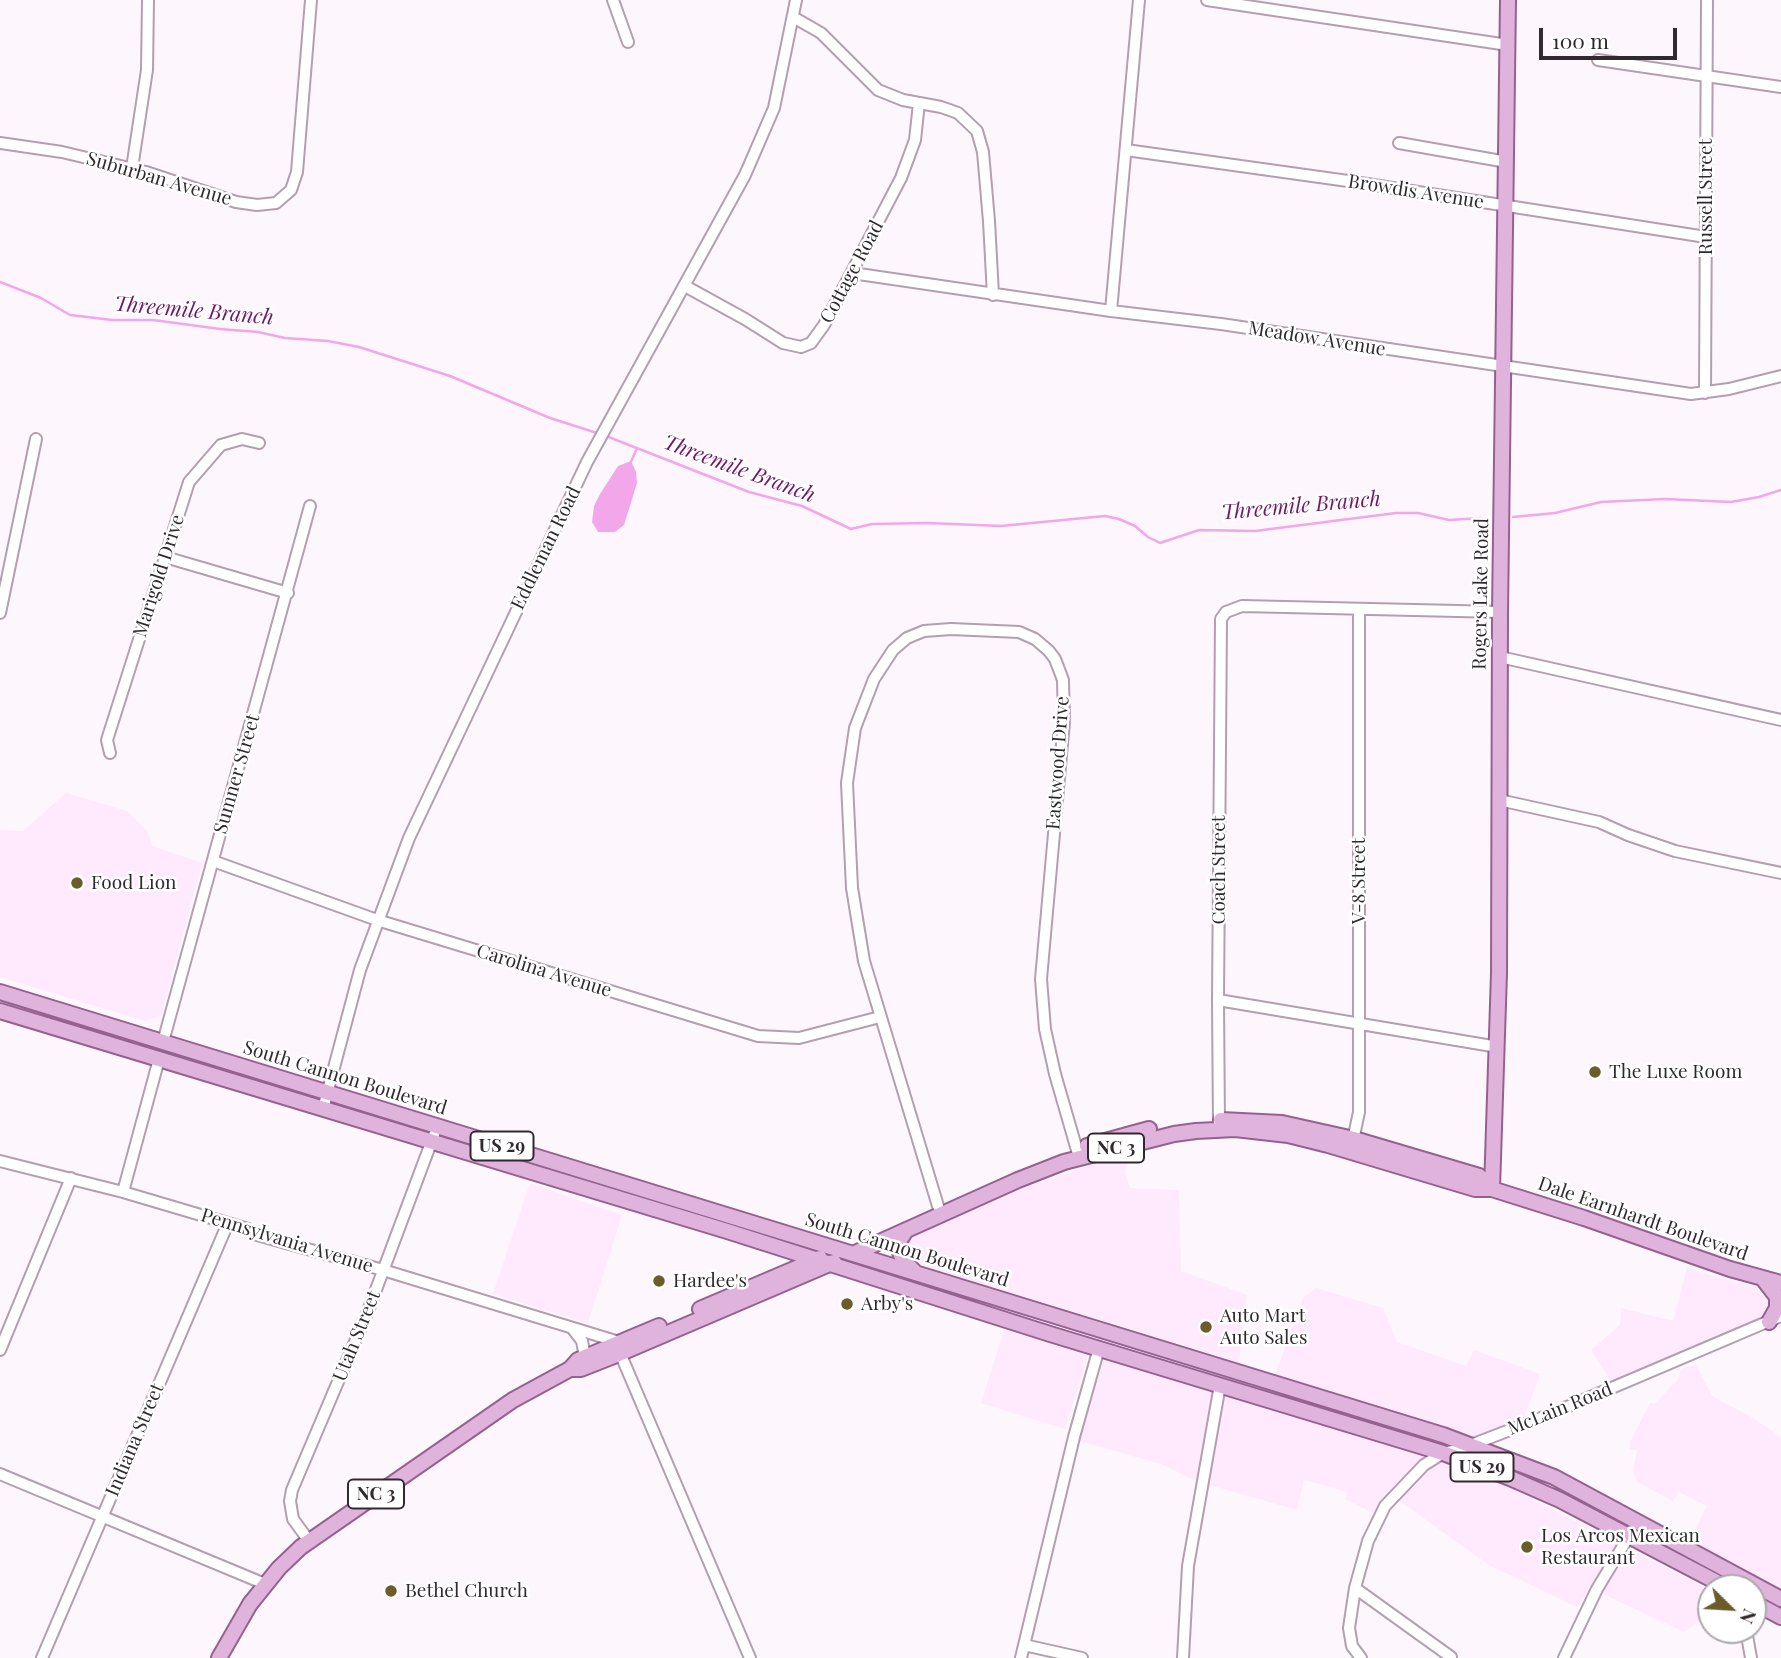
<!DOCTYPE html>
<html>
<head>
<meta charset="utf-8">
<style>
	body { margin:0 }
	#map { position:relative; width:1781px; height:1658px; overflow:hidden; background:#fef6fd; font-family:"Playfair Display",serif }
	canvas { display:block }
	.north { position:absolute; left:1697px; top:1574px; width:70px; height:70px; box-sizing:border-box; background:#fff; border:2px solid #aca9ac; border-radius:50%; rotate:114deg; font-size:19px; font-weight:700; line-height:28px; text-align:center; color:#30292f }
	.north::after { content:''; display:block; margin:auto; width:24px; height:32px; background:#6b5c29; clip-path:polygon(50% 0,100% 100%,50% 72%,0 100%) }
	.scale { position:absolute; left:1539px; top:28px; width:138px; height:32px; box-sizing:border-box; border:4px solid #30292f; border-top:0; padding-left:9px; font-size:21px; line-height:24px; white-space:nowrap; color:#30292f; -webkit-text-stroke:5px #fff; paint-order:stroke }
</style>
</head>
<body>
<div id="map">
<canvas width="1781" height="1658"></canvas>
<div class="north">N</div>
<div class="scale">100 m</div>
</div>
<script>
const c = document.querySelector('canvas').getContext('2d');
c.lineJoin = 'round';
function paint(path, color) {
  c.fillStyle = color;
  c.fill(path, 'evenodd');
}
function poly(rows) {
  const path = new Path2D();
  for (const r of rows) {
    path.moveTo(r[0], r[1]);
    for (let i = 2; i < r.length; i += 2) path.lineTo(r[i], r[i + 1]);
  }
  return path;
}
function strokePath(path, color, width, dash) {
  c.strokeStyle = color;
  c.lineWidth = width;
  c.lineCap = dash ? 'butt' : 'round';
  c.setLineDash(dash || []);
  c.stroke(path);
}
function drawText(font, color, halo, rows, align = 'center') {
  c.font = font + ' "Playfair Display",serif';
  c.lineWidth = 5;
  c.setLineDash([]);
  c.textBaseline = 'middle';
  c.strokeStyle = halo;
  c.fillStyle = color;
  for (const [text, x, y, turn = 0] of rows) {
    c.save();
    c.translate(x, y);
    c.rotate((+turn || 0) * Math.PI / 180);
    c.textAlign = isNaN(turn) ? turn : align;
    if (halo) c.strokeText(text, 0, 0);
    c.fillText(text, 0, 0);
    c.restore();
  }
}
const built = poly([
	[66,793,127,811,148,832,152,846,202,863,161,1016,145,1021,0,977,0,830,23,831],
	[1129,1152,1125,1172,1130,1188,1179,1190,1181,1271,1247,1295,1239,1362,927,1267,913,1260,906,1253,906,1243,913,1233,1009,1193],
	[530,1183,622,1215,588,1323,493,1294],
	[1687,1268,1768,1292,1773,1307,1766,1316,1611,1382,1591,1350,1620,1325,1621,1308,1673,1321],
	[1316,1288,1383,1308,1397,1342,1466,1366,1474,1350,1540,1374,1523,1419,1475,1437,1274,1378,1303,1298],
	[1004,1330,1088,1355,1065,1429,981,1403],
	[1104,1359,1369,1436,1448,1462,1499,1482,1711,1591,1711,1619,1704,1617,1684,1632,1590,1588,1577,1607,1489,1565,1404,1504,1387,1495,1373,1513,1345,1499,1348,1492,1304,1480,1297,1510,1196,1481,1161,1464,1079,1441],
	[1696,1365,1712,1396,1753,1418,1781,1437,1781,1590,1689,1542,1707,1506,1679,1492,1673,1501,1637,1482,1633,1470,1637,1450,1630,1449,1630,1442,1650,1403,1655,1404,1678,1379,1681,1369]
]);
const water = poly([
	[631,461,636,472,637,483,624,525,615,532,598,532,592,522,594,506,600,494,618,466]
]);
const stream = poly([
	[0,282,41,298,70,315,112,320,153,320,220,329,258,332,285,338,328,341,359,347,450,376,550,418,600,434],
	[606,436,749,492,802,506,851,529,872,524,928,523,1001,526,1105,516,1119,519,1135,526,1148,537,1160,543,1199,530,1255,531,1396,513,1418,513,1449,520,1481,518],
	[630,464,637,448],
	[1513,517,1555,513,1601,502,1665,499,1731,502,1759,497,1781,490]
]);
const minor = poly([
	[613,0,628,42],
	[1207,0,1508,45],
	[793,17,821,33,878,90,903,100,941,107,958,113,977,131,983,152,989,221,993,295],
	[1598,60,1781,87],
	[0,143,62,152,146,172,236,202,257,205,276,203,291,190,297,172,311,0],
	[1399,143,1507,162],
	[1126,150,1348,181,1706,237],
	[132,168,147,70,148,0],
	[852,273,1111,311,1221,324,1691,394,1729,389,1781,376],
	[685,286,745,319,783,343,801,347,811,343,824,325,901,178,915,140,919,103],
	[1111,311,1139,0],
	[1705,393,1707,0],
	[165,557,288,593],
	[0,613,36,439],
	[1500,657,1781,720],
	[110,753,107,740,189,482,221,445,242,439,259,443],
	[1499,800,1599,822,1628,835,1675,851,1781,873],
	[213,861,377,920,758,1036,799,1038,880,1017],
	[1218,1000,1498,1047],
	[163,1042,310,506],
	[323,1109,360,970,409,838,587,462,745,175,774,108,796,0],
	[1219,1126,1218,1000,1221,619,1226,612,1242,606,1500,612],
	[1352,1145,1359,1112,1359,610],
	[0,1161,123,1192,248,1229,257,1235,383,1270,619,1342],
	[123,1192,159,1059],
	[938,1206,864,961,852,888,847,783,855,728,874,679,893,650,907,638,924,631,951,629,1019,632,1035,639,1049,651,1055,659,1063,680,1064,722,1041,979,1045,1029,1055,1074,1079,1157],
	[572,1328,582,1341,585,1357],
	[0,1350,71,1178],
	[620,1353,750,1658],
	[0,1474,265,1584],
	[309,1541,293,1519,290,1501,292,1490,368,1311,434,1135],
	[1355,1588,1451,1657],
	[1746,1630,1751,1658],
	[1024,1645,1082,1658],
	[42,1658,228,1223],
	[1021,1658,1074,1437,1099,1348],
	[1183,1658,1188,1566,1220,1385],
	[1361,1658,1352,1646,1349,1628,1355,1588,1368,1541,1385,1506,1424,1465,1443,1453,1458,1450,1541,1418,1781,1316],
	[1564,1658,1597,1589,1629,1536]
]);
const major = poly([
	[0,992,1443,1435,1554,1477,1781,1599],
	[0,1011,727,1231,1050,1334,1443,1453,1510,1478,1560,1500,1728,1588],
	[1221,1120,1282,1123,1354,1139,1479,1176,1492,1189],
	[1087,1146,1149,1129],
	[1492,1189,1499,973,1500,612,1508,0],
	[906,1230,899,1242,899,1250,903,1260,914,1271],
	[853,1254,1018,1180,1064,1162,1174,1134,1196,1131,1235,1129,1288,1135,1328,1145,1475,1189,1492,1189,1584,1218,1730,1269,1781,1283],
	[1763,1279,1777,1297,1777,1308,1769,1322],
	[700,1309,820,1258],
	[570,1369,578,1360,659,1326],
	[1753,1602,1781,1617],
	[219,1658,250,1604,279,1568,301,1547,513,1400,570,1369,581,1369,614,1356,834,1262]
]);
const markers = [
	[77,883,7,"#6b5c29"],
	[1595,1072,7,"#6b5c29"],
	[659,1281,7,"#6b5c29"],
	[847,1304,7,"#6b5c29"],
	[1206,1327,7,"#6b5c29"],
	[1527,1547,7,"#6b5c29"],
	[391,1591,7,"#6b5c29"]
];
const shields = [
	[502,1146,63],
	[1116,1148,56],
	[1482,1467,63],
	[376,1494,56]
];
const shieldNames = [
	["US 29",502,1146],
	["NC 3",1116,1148],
	["US 29",1482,1467],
	["NC 3",376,1494]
];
const streetNames = [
	["Suburban Avenue",159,179,16],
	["Browdis Avenue",1416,192,9],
	["Russell Street",1706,197,-90],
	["Cottage Road",852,272,-62],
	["Meadow Avenue",1317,339,9],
	["Eddleman Road",546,548,-64],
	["Marigold Drive",159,576,-72],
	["Rogers Lake Road",1481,594,-89],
	["Eastwood Drive",1058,763,-86],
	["Sumner Street",237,774,-74],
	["Coach Street",1219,870,-90],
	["V-8 Street",1359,881,-90],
	["Carolina Avenue",544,971,17],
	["South Cannon Boulevard",345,1078,17],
	["Dale Earnhardt Boulevard",1643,1219,19],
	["Pennsylvania Avenue",287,1241,17],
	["South Cannon Boulevard",907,1250,17],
	["Utah Street",357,1336,-68],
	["McLain Road",1560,1409,-22],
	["Indiana Street",135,1440,-67]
];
const poiNames = [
	["Food Lion",91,883],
	["The Luxe Room",1609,1072],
	["Hardee's",673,1281],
	["Arby's",861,1304],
	["Auto Mart",1220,1316],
	["Auto Sales",1220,1338],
	["Los Arcos Mexican",1541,1536],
	["Restaurant",1541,1558],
	["Bethel Church",405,1591]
];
const waterNames = [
	["Threemile Branch",194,311,5],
	["Threemile Branch",739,469,20],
	["Threemile Branch",1301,506,-5]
];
paint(built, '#ffe9fc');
paint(water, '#f1a7ea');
strokePath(stream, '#f1a7ea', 2.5);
strokePath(minor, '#b39fb0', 14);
strokePath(major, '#956290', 18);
strokePath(minor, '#fff', 10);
strokePath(major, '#e0b3dc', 14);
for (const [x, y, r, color] of markers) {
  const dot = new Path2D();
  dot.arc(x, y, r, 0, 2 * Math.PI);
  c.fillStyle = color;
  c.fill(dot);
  strokePath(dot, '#fff', 2.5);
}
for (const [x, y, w] of shields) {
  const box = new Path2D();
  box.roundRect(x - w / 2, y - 14.5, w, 29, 5);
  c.fillStyle = '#fff';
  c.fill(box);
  strokePath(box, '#30292f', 2);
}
drawText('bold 18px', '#30292f', null, shieldNames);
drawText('19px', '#30292f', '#fff', streetNames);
drawText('19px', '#30292f', '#fff', poiNames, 'left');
drawText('italic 21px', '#6f186b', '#fff', waterNames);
</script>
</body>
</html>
